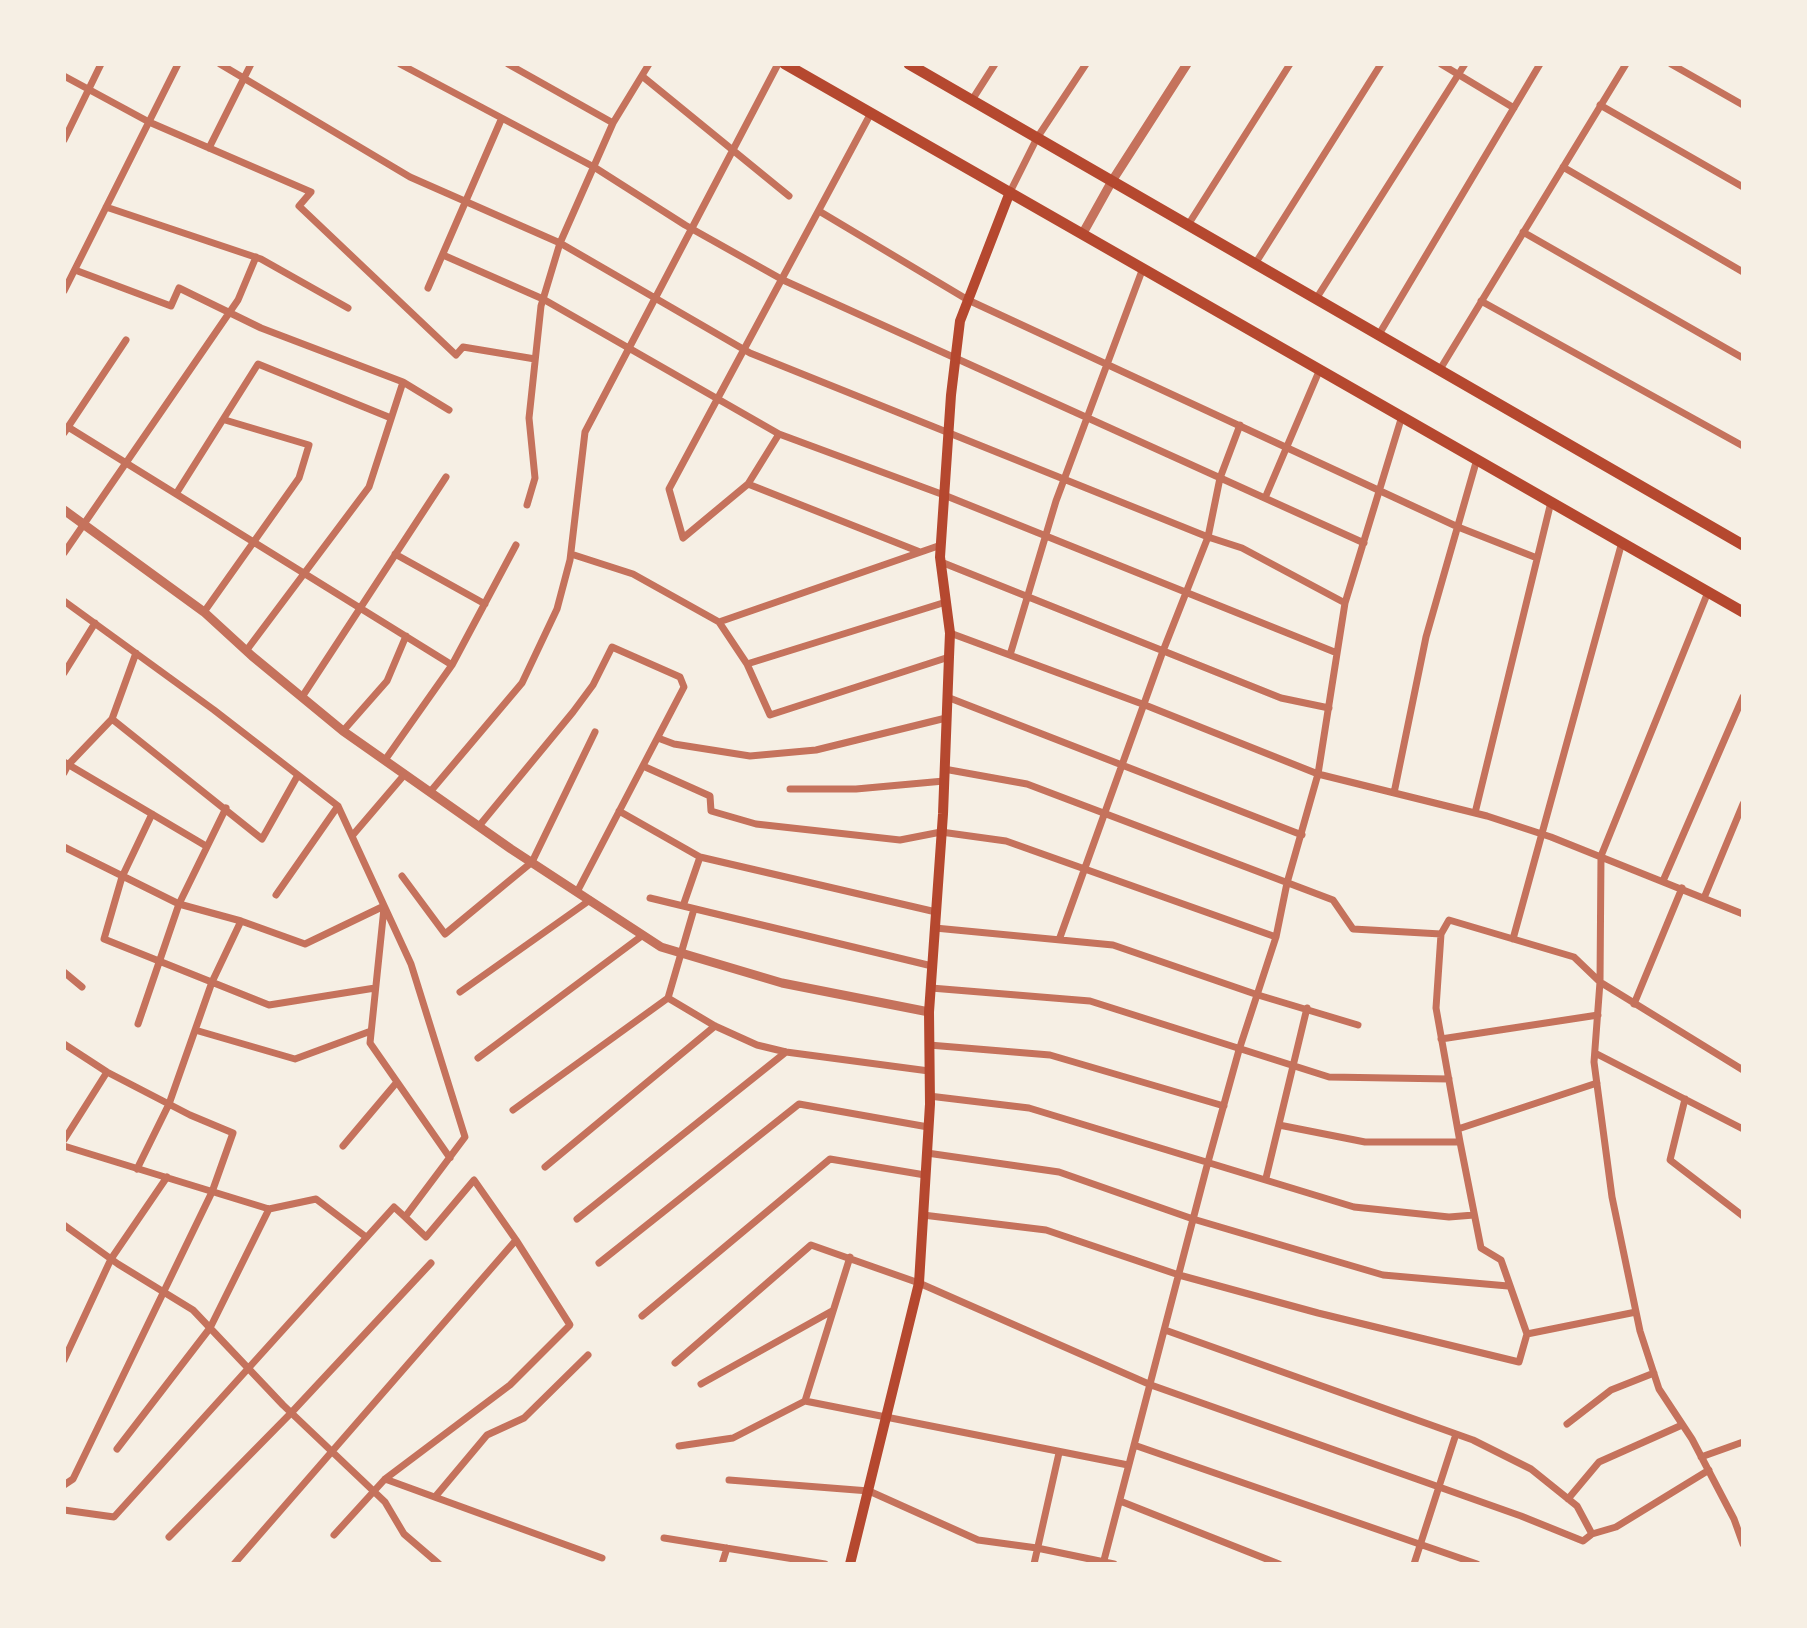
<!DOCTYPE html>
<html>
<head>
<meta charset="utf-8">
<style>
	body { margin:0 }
	#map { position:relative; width:1807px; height:1628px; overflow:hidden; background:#f6efe4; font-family:"Asap Condensed",sans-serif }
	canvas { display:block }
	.frame { position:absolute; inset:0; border:66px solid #f6efe4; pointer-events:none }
</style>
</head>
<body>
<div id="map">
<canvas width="1807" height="1628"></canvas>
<div class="frame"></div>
</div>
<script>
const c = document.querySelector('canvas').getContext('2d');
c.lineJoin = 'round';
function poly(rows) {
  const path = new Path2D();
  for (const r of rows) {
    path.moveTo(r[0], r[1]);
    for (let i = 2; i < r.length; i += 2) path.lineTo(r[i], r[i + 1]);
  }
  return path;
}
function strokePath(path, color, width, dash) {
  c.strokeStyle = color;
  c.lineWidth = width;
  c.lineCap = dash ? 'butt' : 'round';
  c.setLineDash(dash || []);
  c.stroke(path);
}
const minor = poly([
	[220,64,410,177,560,243,750,353,1208,537,1242,548,1345,603],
	[400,64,594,167,685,225,783,280,1364,543],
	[508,64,613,123],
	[1441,64,1514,108],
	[1671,64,1743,105],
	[64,76,149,122,311,192,299,206,456,355,463,347,535,359],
	[642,76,789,196],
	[972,100,995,64],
	[1600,105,1743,187],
	[64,140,101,64],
	[209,148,251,64],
	[1563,167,1743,272],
	[1010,192,1037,138,1086,64],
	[106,207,261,259,348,308],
	[819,211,968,300,1458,527,1537,558],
	[1188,225,1290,64],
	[1523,232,1743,358],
	[443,255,543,299,779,434,944,495,1337,653],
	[1255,264,1381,64],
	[75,270,171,306,179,288,261,328,403,382,449,410],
	[428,288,501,120],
	[64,291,178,64],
	[1316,299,1465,64],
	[1481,301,1743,446],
	[1378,336,1540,64],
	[1439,371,1626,64],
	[68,427,452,665],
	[64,433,126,340],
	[779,434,748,484,683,538,669,489,871,113],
	[748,484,920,552],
	[176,494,258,364,391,418],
	[1265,498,1320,369],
	[527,505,535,478,529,418,541,306,560,243,613,123,649,64],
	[64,553,238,300,256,257],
	[395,554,485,604],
	[571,554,633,574,719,622,747,664,770,715,949,657],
	[941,562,1281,698,1329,708],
	[1708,592,1601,856,1600,982,1594,1062,1612,1197,1640,1331,1659,1389,1692,1439,1734,1519,1743,1544],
	[64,601,214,710,338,806,411,964,465,1137,405,1217,394,1207,114,1517,64,1510],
	[204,612,299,478,309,445,225,420],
	[719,622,941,545],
	[950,633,1145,705,1318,774,1487,816,1551,837,1743,914],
	[246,651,369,487,403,382],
	[1010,655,1056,501,1143,268],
	[747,664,946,602],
	[64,673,95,623],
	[302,697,446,477],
	[947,697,1302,835],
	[112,719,262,839,298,775],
	[343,731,387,681,406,636],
	[658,738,674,744,750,756,816,750,946,718],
	[385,760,452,665,516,545],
	[64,762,206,846],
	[643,766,710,796,711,811,756,824,900,840,941,832,1006,841,1276,937],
	[944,769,1027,784,1333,900,1353,929,1441,934,1449,920,1574,957,1600,982,1743,1070],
	[64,773,68,765,112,719,136,653],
	[790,789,856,789,944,781],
	[430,792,522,683,557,609,570,560,585,432,778,64],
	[1394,793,1426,637,1477,459],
	[619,811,700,857,936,912],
	[1475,813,1551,502],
	[152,814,122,877,104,939,269,1005,375,988],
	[479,826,573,712,593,685,612,647,680,677,684,687,577,892],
	[352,836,405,774],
	[64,847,179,904,241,921,305,944,384,906],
	[402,876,445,934,532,862,595,732],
	[1663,881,1743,697],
	[276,895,338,806],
	[650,898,932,966],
	[1704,898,1743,804],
	[683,906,700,857],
	[384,908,370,1043,450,1158],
	[935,928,1113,945,1258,995,1358,1025],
	[1513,939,1622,542],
	[1059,940,1163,651,1208,537,1220,478,1240,425],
	[64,972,82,987],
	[931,988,1090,1001,1329,1077,1449,1079],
	[460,992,590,900],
	[668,998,715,1026,757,1045,786,1052,929,1071],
	[1634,1004,1682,888],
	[138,1024,179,904,226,808],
	[195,1030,295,1059,371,1031],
	[1441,1039,1598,1015],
	[64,1044,107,1072,190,1115,233,1133,212,1192,73,1479,64,1485],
	[929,1045,1050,1055,1224,1106],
	[1595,1053,1743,1129],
	[478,1058,643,935],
	[929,1096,1029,1108,1354,1207,1449,1217,1474,1215],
	[1685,1099,1670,1160,1743,1216],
	[513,1110,668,998,694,909],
	[1279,1125,1365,1142,1460,1142],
	[1458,1129,1597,1083],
	[64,1140,107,1072],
	[64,1146,269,1209,316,1199,366,1237],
	[343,1146,397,1082],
	[927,1153,1059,1172,1193,1219,1383,1275,1508,1286],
	[545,1167,715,1026],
	[137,1169,169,1104,212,982,241,921],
	[1266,1178,1307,1008],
	[923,1215,1046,1230,1179,1275,1318,1313,1519,1362,1527,1334,1501,1260,1481,1248,1460,1142,1436,1008,1441,934],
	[577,1219,786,1052],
	[64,1225,118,1264,193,1310,283,1405,385,1502,404,1534,439,1564],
	[599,1263,799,1104,928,1127],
	[642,1316,830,1159,925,1175],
	[1165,1330,1473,1440,1531,1469,1577,1506,1592,1534],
	[1527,1334,1636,1312],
	[64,1360,111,1259,167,1177],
	[675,1363,811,1245,919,1283,1151,1385,1521,1516,1583,1541,1592,1534,1616,1527,1709,1470],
	[701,1384,832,1311],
	[805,1401,850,1257],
	[1567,1424,1611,1390,1654,1373],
	[1134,1445,1477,1564],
	[679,1446,733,1438,805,1401,1128,1465],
	[117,1449,210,1328,269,1209],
	[1701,1457,1743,1442],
	[385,1479,602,1558],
	[729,1480,869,1491,978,1540,1037,1548,1114,1564],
	[435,1497,487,1435,524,1418,588,1355],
	[1568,1499,1599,1462,1682,1425],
	[1120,1501,1279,1564],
	[334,1535,385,1479,510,1385,570,1325,516,1240,474,1180,426,1237,405,1217],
	[169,1537,291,1413,431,1263],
	[664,1538,825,1564],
	[234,1564,516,1240],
	[722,1564,727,1548],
	[1034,1564,1059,1453],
	[1103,1564,1208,1162,1239,1050,1276,937,1287,883,1318,774,1345,603,1402,416],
	[1414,1564,1456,1434]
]);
const tertiary = poly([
	[1083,233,1112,181,1187,64],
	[64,510,204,612,252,656,343,731,511,849,661,947,782,983,929,1012]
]);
const secondary = poly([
	[850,1564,919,1283,930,1104,929,1012,943,814,949,657,950,633,940,557,951,395,960,321,1010,192]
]);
const primary = poly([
	[785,64,1743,612],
	[909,64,1743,545]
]);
strokePath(minor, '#c5725c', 7);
strokePath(tertiary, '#c5725c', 9);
strokePath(secondary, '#b5482f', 10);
strokePath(primary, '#b5482f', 11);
</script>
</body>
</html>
